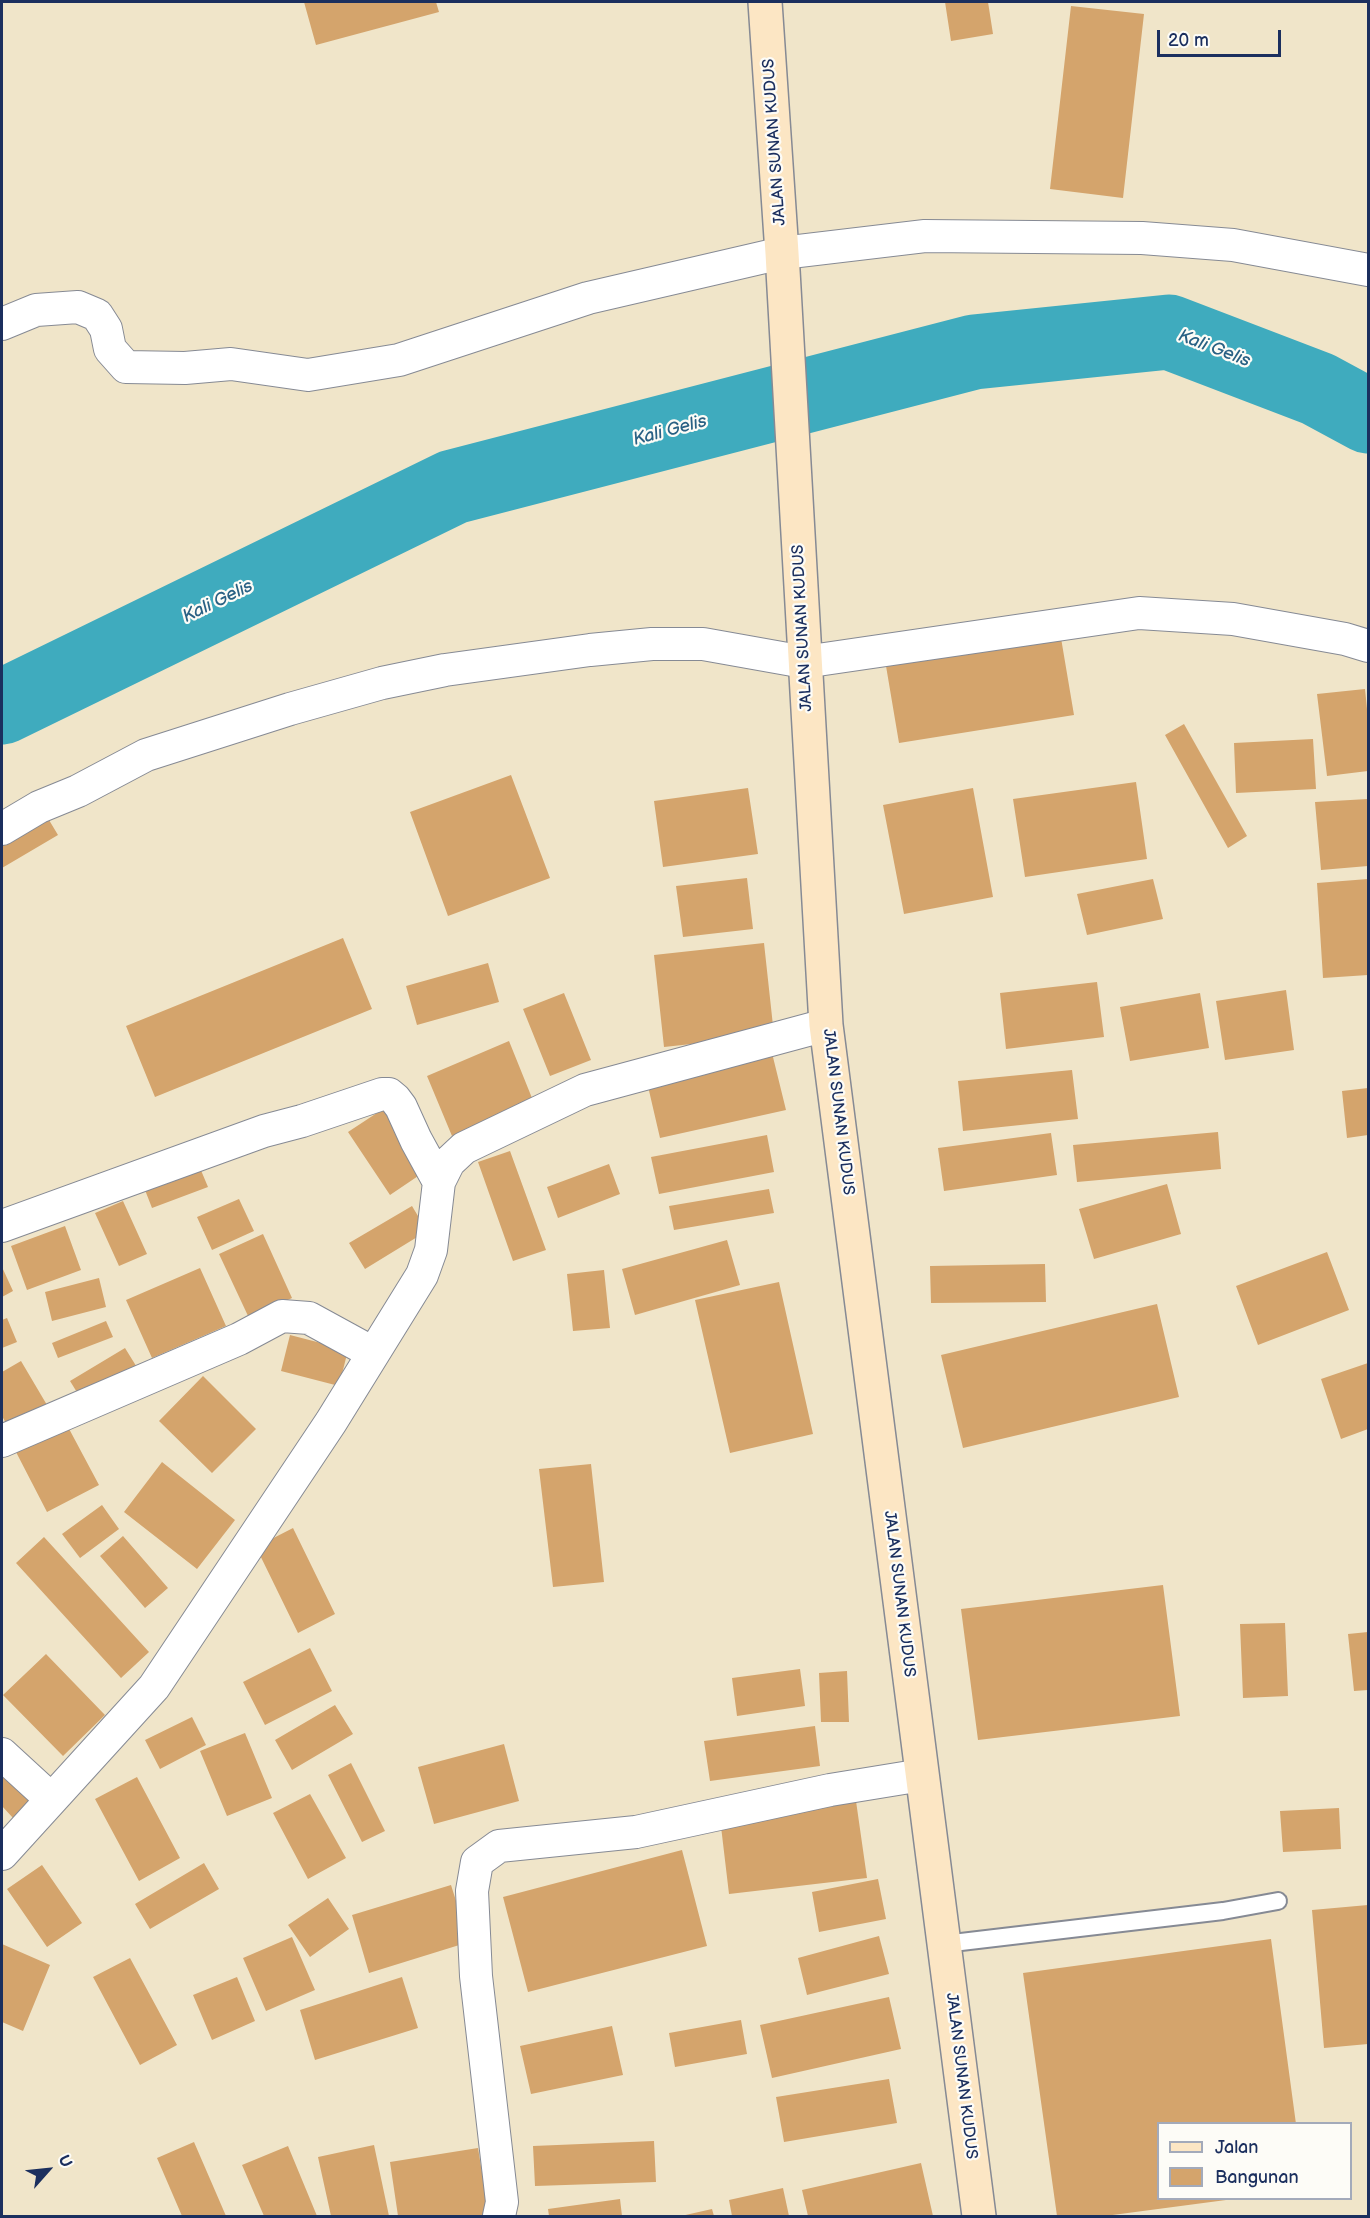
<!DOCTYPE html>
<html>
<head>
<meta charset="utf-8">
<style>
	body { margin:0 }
	#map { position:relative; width:1370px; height:2218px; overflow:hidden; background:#f0e5c9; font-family:"Balsamiq Sans",sans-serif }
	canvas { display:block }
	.frame { position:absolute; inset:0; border:3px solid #1b2f5e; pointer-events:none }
	.legend { position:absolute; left:1157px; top:2122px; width:195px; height:78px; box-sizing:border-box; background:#fdfcf7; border:2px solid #a3aaba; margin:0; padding:8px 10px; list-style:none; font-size:18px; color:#1b2f5e }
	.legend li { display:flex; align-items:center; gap:12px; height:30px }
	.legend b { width:30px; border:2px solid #a3aaba }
	.north { position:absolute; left:18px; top:2140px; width:60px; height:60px; -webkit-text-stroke:4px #fdfcf7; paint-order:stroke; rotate:63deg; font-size:16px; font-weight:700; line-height:24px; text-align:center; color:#1b2f5e }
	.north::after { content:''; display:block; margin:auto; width:21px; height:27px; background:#1b2f5e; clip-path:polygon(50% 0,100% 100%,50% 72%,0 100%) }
	.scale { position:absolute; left:1157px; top:30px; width:124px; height:27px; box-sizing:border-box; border:3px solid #1b2f5e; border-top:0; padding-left:8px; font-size:18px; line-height:21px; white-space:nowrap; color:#1b2f5e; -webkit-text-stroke:4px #fdfcf7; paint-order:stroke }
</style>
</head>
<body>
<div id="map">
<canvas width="1370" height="2218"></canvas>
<div class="frame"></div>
<ul class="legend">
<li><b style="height:8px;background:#fce6c4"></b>Jalan</li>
<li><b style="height:16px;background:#d4a46c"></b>Bangunan</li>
</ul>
<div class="north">U</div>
<div class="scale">20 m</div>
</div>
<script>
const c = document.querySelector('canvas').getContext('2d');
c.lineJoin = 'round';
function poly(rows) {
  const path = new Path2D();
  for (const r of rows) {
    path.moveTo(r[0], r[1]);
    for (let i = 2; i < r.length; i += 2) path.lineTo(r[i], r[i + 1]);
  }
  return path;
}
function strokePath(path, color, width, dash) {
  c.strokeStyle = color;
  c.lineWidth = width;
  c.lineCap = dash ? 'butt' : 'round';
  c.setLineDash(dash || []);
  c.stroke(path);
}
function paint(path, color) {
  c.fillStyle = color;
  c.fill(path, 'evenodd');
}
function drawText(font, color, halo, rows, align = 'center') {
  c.font = font + ' "Balsamiq Sans",sans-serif';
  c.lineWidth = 4.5;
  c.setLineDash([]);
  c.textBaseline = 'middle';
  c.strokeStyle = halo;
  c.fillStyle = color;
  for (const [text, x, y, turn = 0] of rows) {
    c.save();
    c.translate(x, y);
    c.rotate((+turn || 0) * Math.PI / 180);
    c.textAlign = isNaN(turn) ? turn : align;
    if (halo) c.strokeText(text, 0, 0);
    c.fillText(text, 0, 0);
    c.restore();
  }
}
const river = poly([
	[2,707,453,487,974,352,1169,332,1318,389,1368,416]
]);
const building = poly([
	[304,2,436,2,439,12,316,45],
	[945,2,988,2,993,34,951,41],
	[1071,6,1144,14,1123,198,1050,189],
	[1061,638,1074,715,899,743,886,666],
	[1365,689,1368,719,1368,771,1327,776,1317,694],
	[1184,724,1247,836,1228,848,1165,735],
	[1313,739,1316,789,1236,793,1234,743],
	[511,775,550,878,448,916,410,812],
	[1136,782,1147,859,1025,877,1013,799],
	[748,788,758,854,663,867,654,801],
	[973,788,993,897,904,914,883,805],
	[1368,799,1368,866,1321,870,1315,802],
	[46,815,58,835,2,868,2,841],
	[747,878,753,929,683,937,676,886],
	[1153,879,1163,919,1087,935,1077,894],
	[1368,879,1368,975,1323,978,1317,883],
	[343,938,372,1009,155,1097,126,1026],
	[764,943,774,1035,664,1047,654,955],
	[488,963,499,1002,417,1025,406,986],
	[1097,982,1104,1037,1006,1049,1000,993],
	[1286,990,1294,1050,1225,1060,1216,1001],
	[564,993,591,1060,550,1076,523,1009],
	[1200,993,1209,1048,1130,1061,1120,1007],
	[509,1041,534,1103,452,1136,427,1076],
	[772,1053,786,1110,660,1138,647,1082],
	[1072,1070,1078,1119,963,1131,958,1081],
	[1368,1088,1368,1135,1347,1138,1342,1091],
	[386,1107,427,1170,390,1195,348,1132],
	[1218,1132,1221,1169,1077,1182,1073,1145],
	[1051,1133,1057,1175,944,1191,938,1148],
	[767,1135,774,1172,659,1194,651,1157],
	[510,1151,546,1250,513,1261,478,1162],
	[609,1164,620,1194,558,1218,547,1187],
	[200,1168,208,1187,152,1208,145,1190],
	[1167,1184,1181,1234,1094,1259,1079,1209],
	[769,1189,774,1213,674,1230,669,1206],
	[239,1199,254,1231,212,1250,197,1217],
	[123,1201,147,1254,119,1266,95,1213],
	[412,1206,427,1231,365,1269,349,1243],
	[65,1226,81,1270,27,1290,11,1246],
	[263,1234,292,1298,249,1318,219,1254],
	[727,1240,740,1285,635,1315,622,1269],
	[1327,1252,1349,1310,1258,1345,1236,1286],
	[1045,1264,1046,1302,931,1303,930,1266],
	[2,1267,13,1291,2,1297],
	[200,1268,226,1326,152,1358,126,1300],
	[604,1270,610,1328,573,1331,567,1274],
	[99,1278,106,1307,52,1321,45,1292],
	[779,1282,813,1434,730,1453,695,1300],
	[1157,1304,1179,1397,963,1448,941,1355],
	[7,1318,17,1342,2,1348,2,1320],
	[106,1321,113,1337,58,1358,52,1343],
	[290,1335,348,1350,339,1386,281,1371],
	[125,1348,138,1369,83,1402,70,1381],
	[21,1361,47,1405,8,1427,2,1416,2,1372],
	[1368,1363,1368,1429,1341,1439,1321,1379],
	[203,1376,256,1429,212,1473,159,1421],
	[67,1425,99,1485,47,1512,16,1452],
	[162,1462,235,1520,197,1569,124,1512],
	[591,1464,604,1582,553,1587,539,1469],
	[102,1505,119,1529,80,1558,62,1534],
	[293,1528,335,1614,298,1633,256,1547],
	[123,1536,168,1588,145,1608,100,1556],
	[44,1537,149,1652,121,1678,16,1563],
	[1163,1585,1180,1716,978,1740,961,1609],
	[1285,1623,1288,1696,1243,1698,1240,1624],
	[1368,1632,1368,1690,1354,1691,1348,1634],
	[310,1648,332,1691,265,1725,243,1682],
	[46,1654,105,1715,63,1756,3,1695],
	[800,1669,805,1706,737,1716,732,1678],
	[847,1671,849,1722,821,1722,819,1673],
	[335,1705,353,1734,292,1770,275,1740],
	[192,1717,206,1745,160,1769,145,1740],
	[815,1726,820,1766,710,1781,704,1741],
	[245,1733,272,1798,227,1816,200,1751],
	[504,1744,519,1801,434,1824,418,1767],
	[2,1757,38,1793,13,1818,2,1806],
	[351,1763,385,1831,362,1842,328,1775],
	[137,1777,180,1858,139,1881,95,1799],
	[310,1794,346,1858,308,1879,273,1813],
	[856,1801,867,1878,729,1894,720,1818],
	[1339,1808,1341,1849,1283,1852,1280,1811],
	[682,1850,707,1946,528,1992,503,1897],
	[204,1863,219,1889,150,1929,135,1904],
	[42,1865,82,1923,47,1947,7,1889],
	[878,1879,886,1919,819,1932,812,1892],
	[451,1885,469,1942,369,1973,352,1915],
	[328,1898,349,1929,310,1957,288,1925],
	[1368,1905,1368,2044,1324,2048,1312,1910],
	[879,1936,889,1974,807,1995,798,1958],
	[292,1937,315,1990,266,2011,243,1958],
	[1271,1939,1296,2124,1158,2124,1158,2198,1226,2200,1105,2216,1057,2216,1023,1973],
	[2,1944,50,1965,23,2031,2,2022],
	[130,1958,177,2045,140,2065,93,1977],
	[237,1977,255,2021,212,2040,193,1995],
	[402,1977,418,2028,315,2060,300,2010],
	[889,1997,901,2049,772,2078,760,2025],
	[741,2020,747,2054,675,2067,669,2033],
	[612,2026,623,2075,531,2094,520,2046],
	[889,2079,897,2123,784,2142,776,2097],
	[654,2141,656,2182,535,2186,533,2146],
	[194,2142,226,2216,182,2216,157,2158],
	[374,2145,389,2216,331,2216,318,2157],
	[288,2146,317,2216,264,2216,242,2165],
	[478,2148,489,2216,398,2216,390,2162],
	[921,2163,933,2216,808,2216,802,2190],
	[783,2188,789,2216,732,2216,729,2200],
	[620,2199,622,2216,549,2216,548,2209],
	[712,2209,714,2216,681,2216]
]);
const lane = poly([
	[944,1944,1223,1911,1278,1901]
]);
const street = poly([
	[2,324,36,310,78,307,97,315,106,329,110,349,126,367,185,368,231,364,308,375,399,360,588,298,782,253,925,236,1142,238,1233,245,1368,270],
	[2,829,39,807,78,791,146,755,290,709,382,683,445,670,590,650,652,644,703,644,804,662,1139,613,1233,619,1345,639,1368,646],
	[2,1226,264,1131,302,1121,382,1094,389,1094,395,1099,401,1107,416,1140,439,1182],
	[2,1441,239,1339,282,1316,309,1318,373,1353],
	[2,1754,51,1799],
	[2,1854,154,1687,331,1422,422,1275,431,1250,439,1182,449,1162,464,1148,585,1090,826,1025],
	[499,2216,502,2202,476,1976,472,1891,477,1862,499,1846,636,1832,830,1790,922,1775]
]);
const secondary = poly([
	[765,2,782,253,826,1025,979,2216]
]);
const streetNames = [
	["JALAN SUNAN KUDUS",775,142,-94],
	["JALAN SUNAN KUDUS",803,628,-93],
	["JALAN SUNAN KUDUS",838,1112,83],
	["JALAN SUNAN KUDUS",899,1594,83],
	["JALAN SUNAN KUDUS",961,2076,83]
];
const waterNames = [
	["Kali Gelis",1214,349,21],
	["Kali Gelis",670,431,-15],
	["Kali Gelis",218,602,-26]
];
strokePath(river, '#3fabbe', 75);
paint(building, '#d4a46c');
strokePath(lane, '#868a94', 20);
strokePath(street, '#868a94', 34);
strokePath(secondary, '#868a94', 36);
strokePath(lane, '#fff', 16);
strokePath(street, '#fff', 32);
strokePath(secondary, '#fce6c4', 33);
drawText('16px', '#1b2f5e', '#fdfcf7', streetNames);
drawText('italic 18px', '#296184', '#fdfcf7', waterNames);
</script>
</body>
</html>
